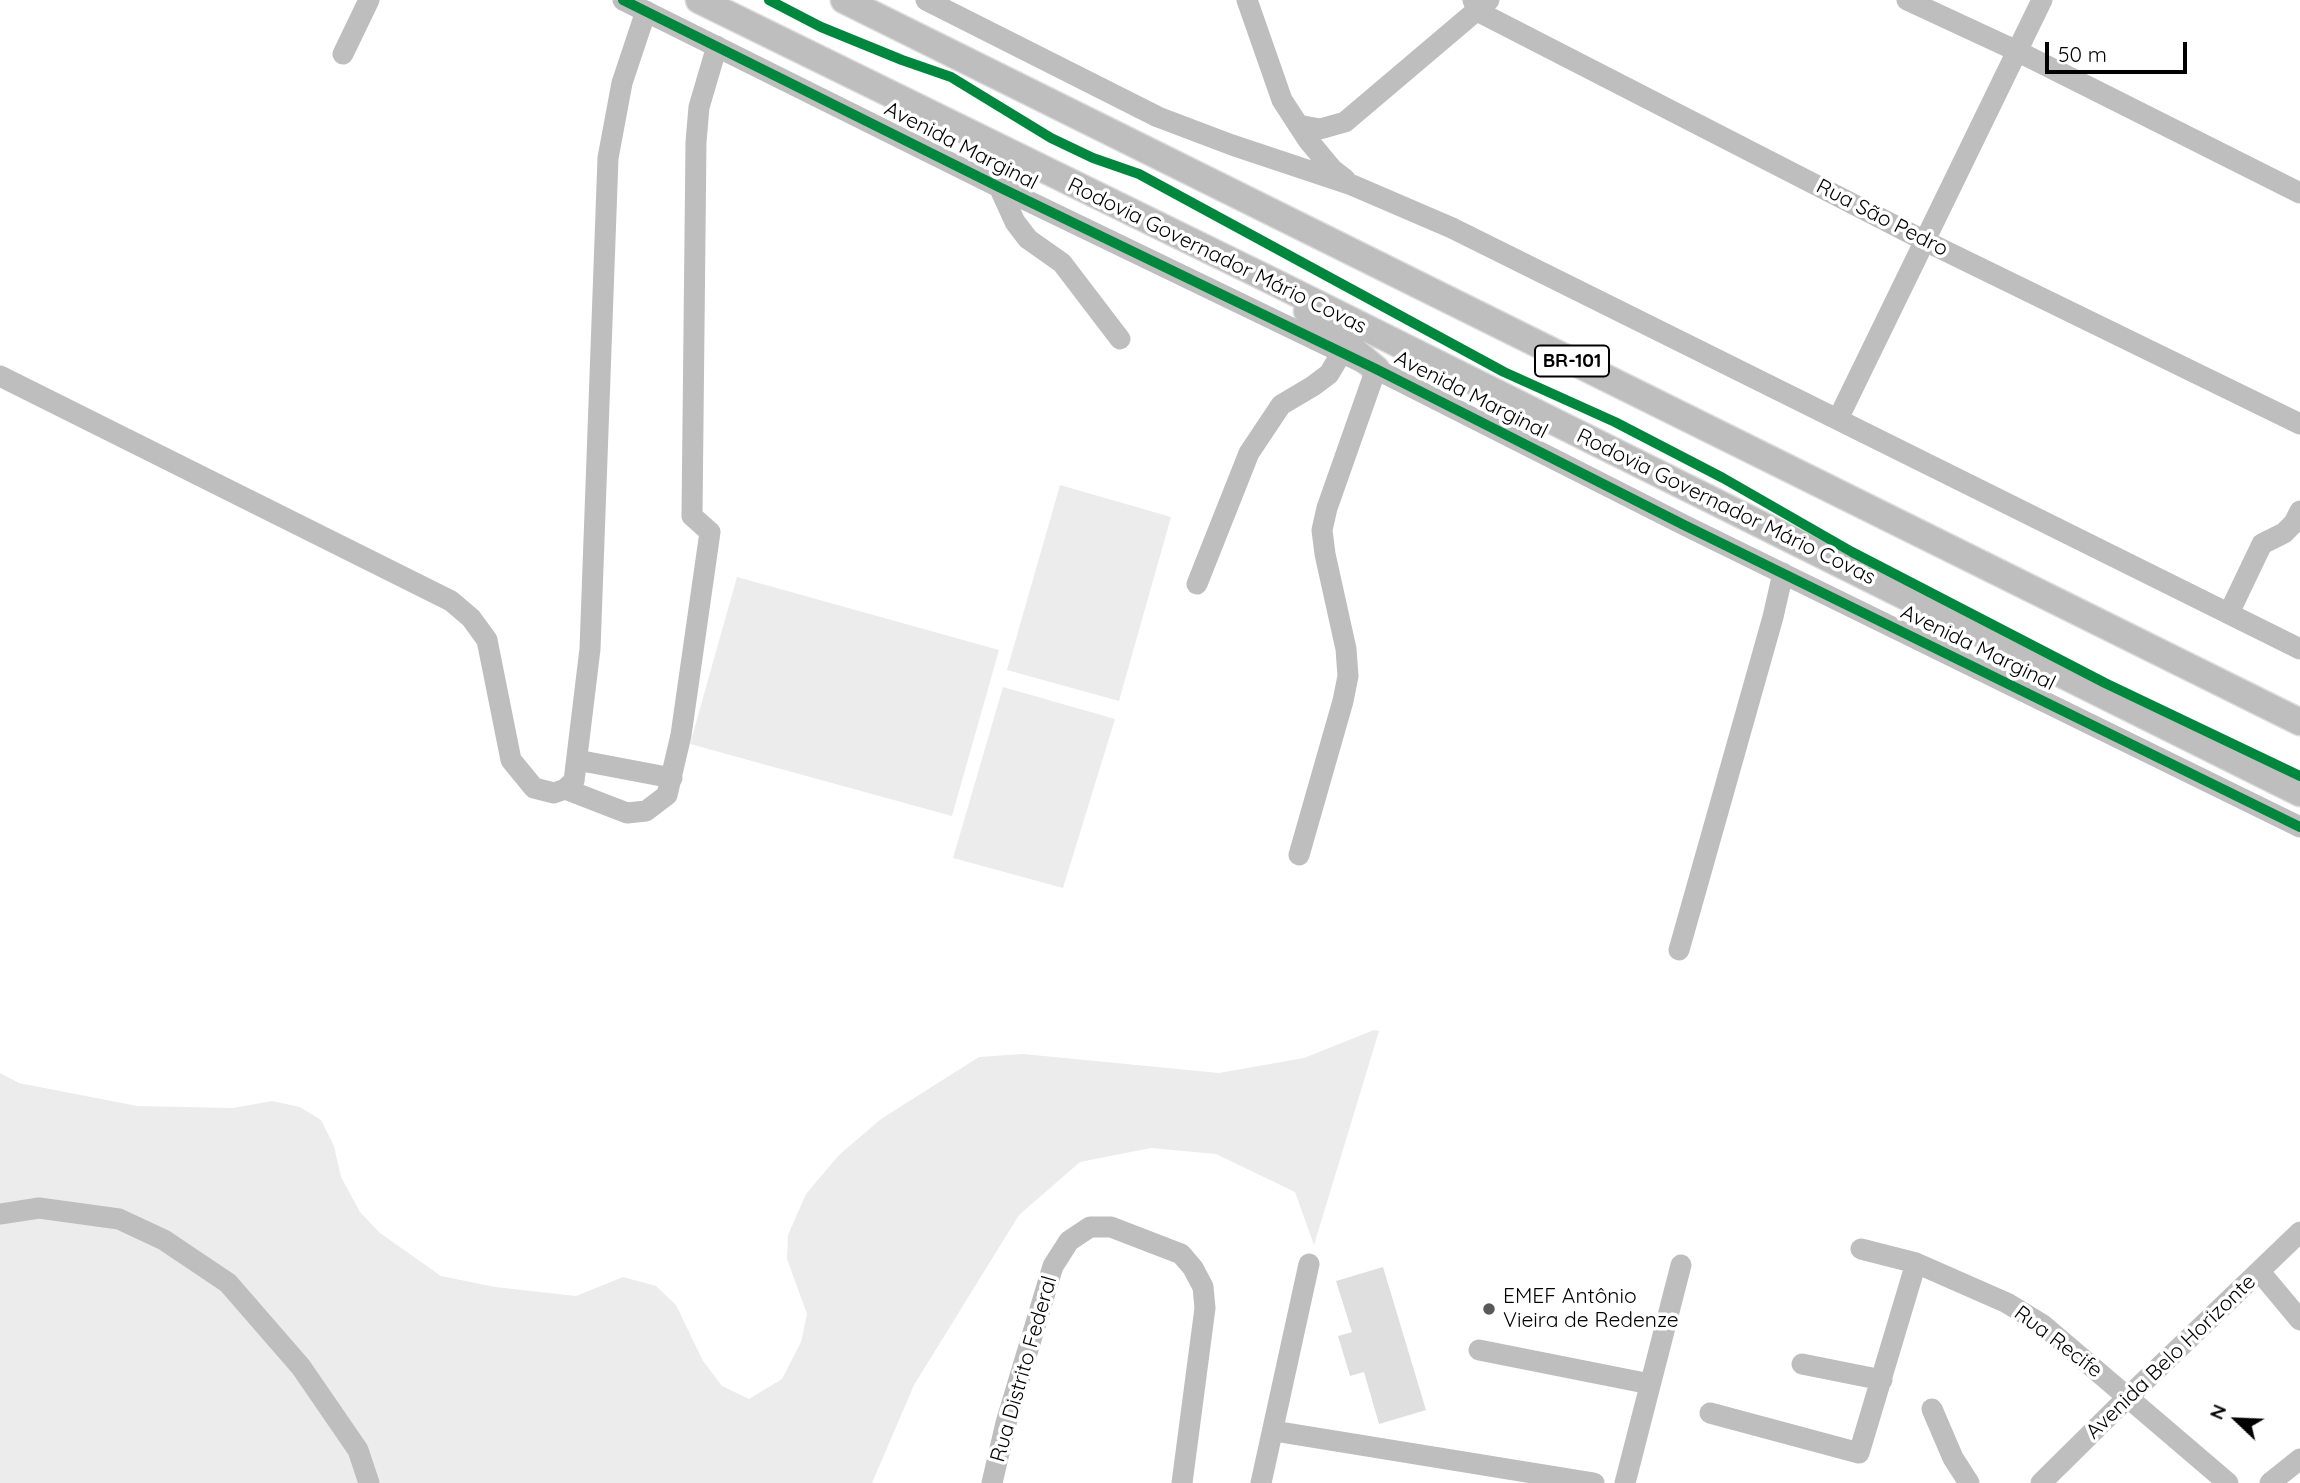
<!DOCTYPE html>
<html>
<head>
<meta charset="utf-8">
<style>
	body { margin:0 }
	#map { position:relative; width:2300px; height:1483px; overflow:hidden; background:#fff; font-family:Quicksand,sans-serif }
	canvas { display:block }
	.north { position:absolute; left:2202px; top:1385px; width:70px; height:70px; -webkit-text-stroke:5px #fff; paint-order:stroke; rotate:293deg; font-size:19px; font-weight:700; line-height:28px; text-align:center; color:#000 }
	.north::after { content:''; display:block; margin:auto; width:24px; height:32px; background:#000; clip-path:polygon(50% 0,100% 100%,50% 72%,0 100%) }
	.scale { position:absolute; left:2045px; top:42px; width:142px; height:32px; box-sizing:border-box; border:4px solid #000; border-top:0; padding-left:9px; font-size:21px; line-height:24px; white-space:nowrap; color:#000; -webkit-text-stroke:5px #fff; paint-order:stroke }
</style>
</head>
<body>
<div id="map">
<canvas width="2300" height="1483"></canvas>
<div class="north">N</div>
<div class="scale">50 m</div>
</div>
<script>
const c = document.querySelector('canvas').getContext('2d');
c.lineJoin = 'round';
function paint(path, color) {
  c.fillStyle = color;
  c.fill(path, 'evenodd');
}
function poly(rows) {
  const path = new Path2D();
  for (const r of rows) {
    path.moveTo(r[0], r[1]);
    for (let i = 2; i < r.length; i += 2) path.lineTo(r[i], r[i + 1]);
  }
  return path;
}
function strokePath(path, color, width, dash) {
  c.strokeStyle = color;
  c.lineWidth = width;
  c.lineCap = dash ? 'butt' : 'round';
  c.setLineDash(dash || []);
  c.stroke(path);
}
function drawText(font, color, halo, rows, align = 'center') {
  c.font = font + ' Quicksand,sans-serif';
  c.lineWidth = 7;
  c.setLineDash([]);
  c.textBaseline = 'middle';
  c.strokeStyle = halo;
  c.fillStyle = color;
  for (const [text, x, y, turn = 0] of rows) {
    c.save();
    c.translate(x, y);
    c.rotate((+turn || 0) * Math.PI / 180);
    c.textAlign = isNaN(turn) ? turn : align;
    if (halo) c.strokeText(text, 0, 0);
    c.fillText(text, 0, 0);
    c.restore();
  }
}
const green = poly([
	[1060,485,1171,517,1119,701,1007,670],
	[737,577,999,650,952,816,690,744],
	[1003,687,1115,719,1063,888,953,858],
	[1374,1030,1379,1031,1314,1245,1295,1192,1216,1154,1151,1148,1080,1162,1019,1215,914,1385,872,1483,0,1483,0,1073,19,1083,137,1106,233,1108,272,1101,300,1107,321,1120,334,1146,341,1177,360,1212,380,1233,441,1276,495,1287,576,1296,623,1277,656,1286,676,1305,703,1361,722,1386,749,1399,782,1379,801,1342,807,1314,787,1259,788,1235,806,1194,839,1155,881,1119,979,1057,1023,1054,1219,1073,1304,1058]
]);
const building = poly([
	[1383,1267,1426,1410,1379,1424,1364,1372,1350,1376,1338,1336,1352,1332,1336,1281]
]);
const minor = poly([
	[623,0,999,187,1376,369,1684,525,2300,827],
	[926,0,1158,117,1232,145,1352,185,1452,228,2300,649],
	[1247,0,1282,100,1308,140,1332,169,1345,179],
	[1473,0,1477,11,1925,241,2300,424],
	[1907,0,2017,51,2300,193],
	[343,54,369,0],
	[1298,125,1320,129,1345,122,1489,0],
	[999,187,1015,222,1028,239,1062,263,1120,339],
	[0,376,451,601,471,618,487,640,511,760,534,788,554,793,565,789,574,781,590,649,608,158,622,83,646,11],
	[1838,419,2042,0],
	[1197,584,1249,453,1281,405,1313,386,1329,374,1342,352],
	[2229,613,2262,544,2284,533,2294,523,2300,511],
	[577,760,672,778],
	[565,789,627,813,646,811,667,795,681,735,710,532,692,516,696,142,699,107,717,46],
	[1299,855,1343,701,1348,676,1346,649,1325,554,1322,530,1327,508,1376,369],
	[1679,950,1773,617,1783,573],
	[0,1214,39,1208,119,1219,164,1240,228,1283,301,1367,358,1450,369,1483],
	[1861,1249,1916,1263,2007,1303,2043,1325,2228,1483],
	[2260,1272,2300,1320],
	[1479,1350,1650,1384],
	[1802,1364,1882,1380],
	[1932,1409,1953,1458,1969,1483],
	[1710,1413,1859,1453,1916,1263],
	[1274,1431,1594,1483],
	[992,1483,1006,1423,1053,1266,1069,1241,1090,1227,1111,1227,1181,1254,1193,1268,1203,1287,1205,1308,1182,1483],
	[1261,1483,1309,1264],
	[1625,1483,1681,1265],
	[2041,1483,2128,1397,2300,1232],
	[2270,1483,2300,1459]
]);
const major = poly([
	[699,0,1274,282,2300,793],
	[844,0,2300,722],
	[1307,311,1376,369]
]);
const cycleway = poly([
	[623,0,999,187,1376,369,1684,525,2300,827],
	[769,0,821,27,902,60,951,77,1051,138,1093,158,1139,174,1504,372,1615,422,1723,478,1852,552,2105,683,2300,776]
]);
const markers = [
	[1489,1309,7,"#595959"]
];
const shields = [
	[1572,361,74]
];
const shieldNames = [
	["BR-101",1572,361]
];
const streetNames = [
	["Avenida Marginal",961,146,27],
	["Rua São Pedro",1882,218,27],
	["Rodovia Governador Mário Covas",1217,256,26],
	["Avenida Marginal",1471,395,27],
	["Rodovia Governador Mário Covas",1726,507,26],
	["Avenida Marginal",1978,648,26],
	["Rua Recife",2058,1342,37],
	["Avenida Belo Horizonte",2171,1357,-44],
	["Rua Distrito Federal",1024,1369,-74]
];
const poiNames = [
	["EMEF Antônio",1503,1297],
	["Vieira de Redenze",1503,1321]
];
paint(green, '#ececec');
paint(building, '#dfdfdf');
strokePath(major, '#dbdbdb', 29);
strokePath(minor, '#bebebe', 21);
strokePath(major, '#bebebe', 26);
strokePath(cycleway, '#00873e', 10);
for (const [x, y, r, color] of markers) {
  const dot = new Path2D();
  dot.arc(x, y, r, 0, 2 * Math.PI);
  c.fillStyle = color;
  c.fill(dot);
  strokePath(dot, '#fff', 2.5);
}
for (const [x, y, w] of shields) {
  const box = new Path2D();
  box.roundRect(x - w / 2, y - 15.5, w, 31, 5);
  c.fillStyle = '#fff';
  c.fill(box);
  strokePath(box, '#000', 2);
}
drawText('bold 19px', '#000', null, shieldNames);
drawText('21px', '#000', '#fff', streetNames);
drawText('21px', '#000', '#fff', poiNames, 'left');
</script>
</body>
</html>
